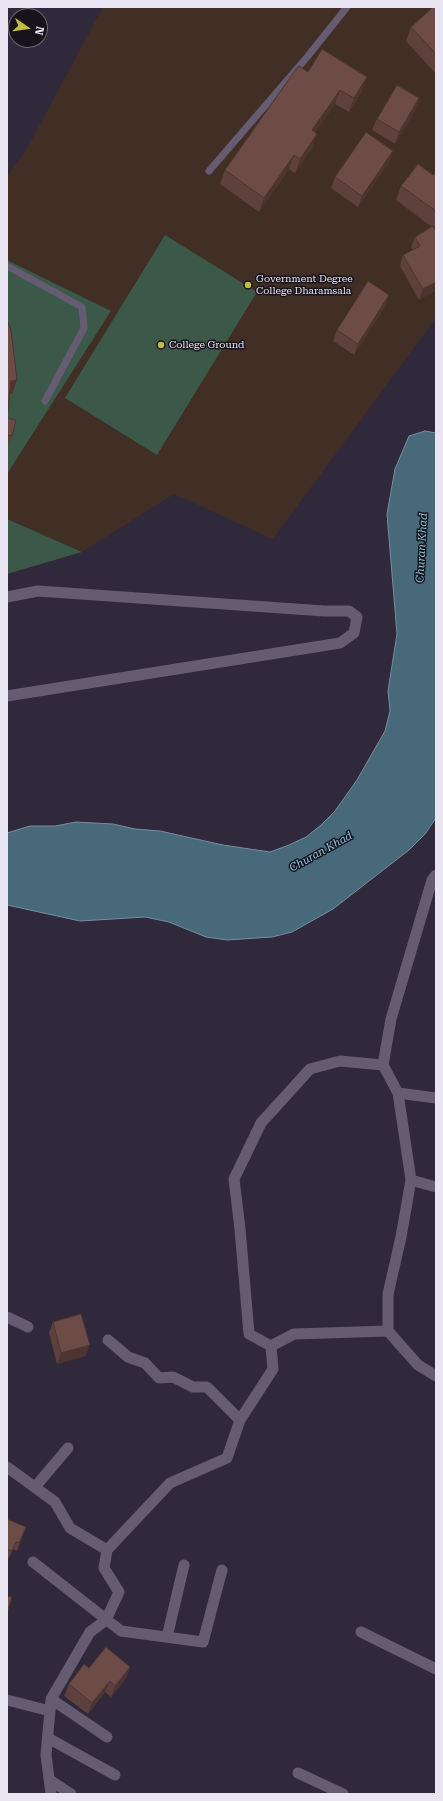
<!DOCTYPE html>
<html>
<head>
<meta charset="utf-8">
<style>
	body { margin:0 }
	#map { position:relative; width:443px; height:1801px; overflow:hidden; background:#30283b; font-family:"Roboto Serif",serif }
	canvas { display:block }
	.frame { position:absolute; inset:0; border:8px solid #eae5f2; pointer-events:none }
	.north { position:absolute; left:8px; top:8px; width:40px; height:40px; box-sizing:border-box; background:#17131b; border:1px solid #6b6771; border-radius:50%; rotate:103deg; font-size:11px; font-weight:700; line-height:16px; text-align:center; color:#eae5f2 }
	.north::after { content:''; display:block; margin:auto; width:14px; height:18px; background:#bfbe42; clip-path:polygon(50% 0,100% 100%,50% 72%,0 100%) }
</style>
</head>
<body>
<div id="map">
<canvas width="443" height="1801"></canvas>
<div class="frame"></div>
<div class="north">N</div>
</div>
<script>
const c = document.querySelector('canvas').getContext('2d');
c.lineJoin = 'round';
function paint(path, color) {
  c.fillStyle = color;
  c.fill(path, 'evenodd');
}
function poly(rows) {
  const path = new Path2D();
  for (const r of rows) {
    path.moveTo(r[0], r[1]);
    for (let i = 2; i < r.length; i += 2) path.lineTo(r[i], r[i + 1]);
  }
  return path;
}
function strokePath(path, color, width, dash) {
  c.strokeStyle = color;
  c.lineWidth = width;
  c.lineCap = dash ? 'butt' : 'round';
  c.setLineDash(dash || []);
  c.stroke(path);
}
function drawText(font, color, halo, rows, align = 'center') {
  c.font = font + ' "Roboto Serif",serif';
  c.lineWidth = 3;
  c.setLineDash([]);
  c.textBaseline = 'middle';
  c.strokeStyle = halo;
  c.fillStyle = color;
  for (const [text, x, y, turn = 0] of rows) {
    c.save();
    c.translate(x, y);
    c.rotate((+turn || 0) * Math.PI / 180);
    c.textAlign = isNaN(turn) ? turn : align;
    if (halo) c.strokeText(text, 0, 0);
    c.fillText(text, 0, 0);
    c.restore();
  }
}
const education = poly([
	[103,7,436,7,436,318,273,539,174,494,82,552,7,519,7,474,111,311,7,260,7,176,25,152]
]);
const green = poly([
	[165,235,257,292,157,455,65,398],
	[7,260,111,311,7,474],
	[7,519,82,552,7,574]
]);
const water = poly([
	[425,431,436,433,436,818,425,834,409,850,333,909,292,932,272,937,227,940,206,937,169,922,145,917,80,921,7,905,7,833,30,826,55,826,76,822,113,824,135,829,160,831,223,845,270,852,289,845,306,837,321,825,335,811,357,780,385,731,390,711,388,691,397,634,387,514,395,469,409,436,425,431]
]);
const service = poly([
	[209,171,308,56,347,7],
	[7,266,82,307,84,328,45,401]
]);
const minor = poly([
	[7,597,38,591,324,611,349,611,357,617,354,633,340,643,7,696],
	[398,1093,383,1065,391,1019,432,880,436,875],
	[411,1180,436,1187],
	[7,1317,28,1327],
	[388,1331,418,1365,436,1376],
	[108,1340,128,1357,145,1363,159,1378,173,1377,193,1387,207,1387,240,1420],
	[271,1346,249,1334,240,1229,234,1179,261,1123,310,1069,340,1061,383,1065],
	[7,1467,55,1502,70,1528,107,1550],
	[35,1487,68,1448],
	[33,1562,121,1631,203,1642,222,1570],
	[361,1632,436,1669],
	[167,1637,184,1565],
	[51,1699,107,1737],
	[7,1700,50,1711],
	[48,1738,115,1775],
	[298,1773,343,1794],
	[50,1780,71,1794],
	[51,1794,46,1755,51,1699,90,1632,106,1620,119,1592,104,1568,107,1550,170,1483,227,1458,240,1420,273,1369,271,1346,294,1334,388,1331,388,1294,401,1237,411,1180,398,1093,436,1098]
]);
const wall = poly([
	[436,7,436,72,435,73,406,41,411,27],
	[308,72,362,91,349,112,335,104,315,132,312,148,295,173,289,169,259,212,220,184,225,170],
	[419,98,415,110,395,144,372,130,377,119],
	[389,162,358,207,331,188,335,177],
	[436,171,436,230,434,229,436,290,419,300,400,266,403,255,413,250,411,247,415,237,432,227,396,200,401,186,433,175],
	[389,295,385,306,354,355,333,341,337,330],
	[7,321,17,380,12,394,10,394,7,418,12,436,7,450],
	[53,1322,90,1345,85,1356,57,1364,49,1333],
	[7,1520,26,1527,17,1551,13,1549,9,1558,7,1557],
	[130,1667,126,1678,111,1697,105,1692,88,1714,64,1696,69,1684]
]);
const shadedWall = poly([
	[367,77,362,91,349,112,354,98],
	[340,90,335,104,307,144,312,130],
	[419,98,415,110,395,144,399,132],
	[317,134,312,148,295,173,300,159],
	[393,151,389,162,358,207,362,196],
	[294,155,289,169,259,212,264,198],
	[436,282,436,290,419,300,423,289],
	[389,295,385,306,354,355,358,344],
	[17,380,12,394,7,394,11,381],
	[90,1345,85,1356,57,1364,61,1353],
	[130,1667,126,1678,111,1697,115,1686],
	[110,1681,105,1692,88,1714,92,1703]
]);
const building = poly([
	[433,7,436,7,436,54,411,27,433,7],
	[322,49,367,77,354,98,340,90,312,130,317,134,300,159,294,155,264,198,225,170,294,72,299,66,308,72,322,49],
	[397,85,419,98,399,132,377,119,397,85],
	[366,132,393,151,362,196,335,177,366,132],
	[418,164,433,175,436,171,436,211,401,186,418,164],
	[433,226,436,231,436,282,423,289,403,255,420,246,415,237,433,226],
	[368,281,389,295,358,344,337,330,368,281],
	[7,321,11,330,17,380,11,381,7,418,16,420,12,436,7,435,7,321],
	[81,1314,90,1345,61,1353,53,1322,81,1314],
	[7,1519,26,1527,19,1543,16,1542,12,1551,7,1549,7,1519],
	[7,1596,12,1597,7,1613,7,1596],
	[106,1647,130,1667,115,1686,110,1681,92,1703,69,1684,84,1664,89,1668,106,1647]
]);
const markers = [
	[248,285,4,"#bfbe42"],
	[161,345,4,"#bfbe42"]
];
const poiNames = [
	["Government Degree",256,279],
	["College Dharamsala",256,291],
	["College Ground",169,345]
];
const waterNames = [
	["Churan Khad",422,548,-87],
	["Churan Khad",321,852,-29]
];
paint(education, '#412f26');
paint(green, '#3b5849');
paint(water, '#47697a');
strokePath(water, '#788e9e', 1);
strokePath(service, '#655c72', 7);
strokePath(minor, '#655c72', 11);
paint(wall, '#5e403c');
paint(shadedWall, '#4c3431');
paint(building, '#6d4b46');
strokePath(building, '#4c3431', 1);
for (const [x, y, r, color] of markers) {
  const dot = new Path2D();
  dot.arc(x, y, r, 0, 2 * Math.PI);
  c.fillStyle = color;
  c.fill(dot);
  strokePath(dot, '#17131b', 1.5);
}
drawText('10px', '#eae5f2', '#17131b', poiNames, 'left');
drawText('italic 11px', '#8ac7e7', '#17131b', waterNames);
</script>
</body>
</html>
